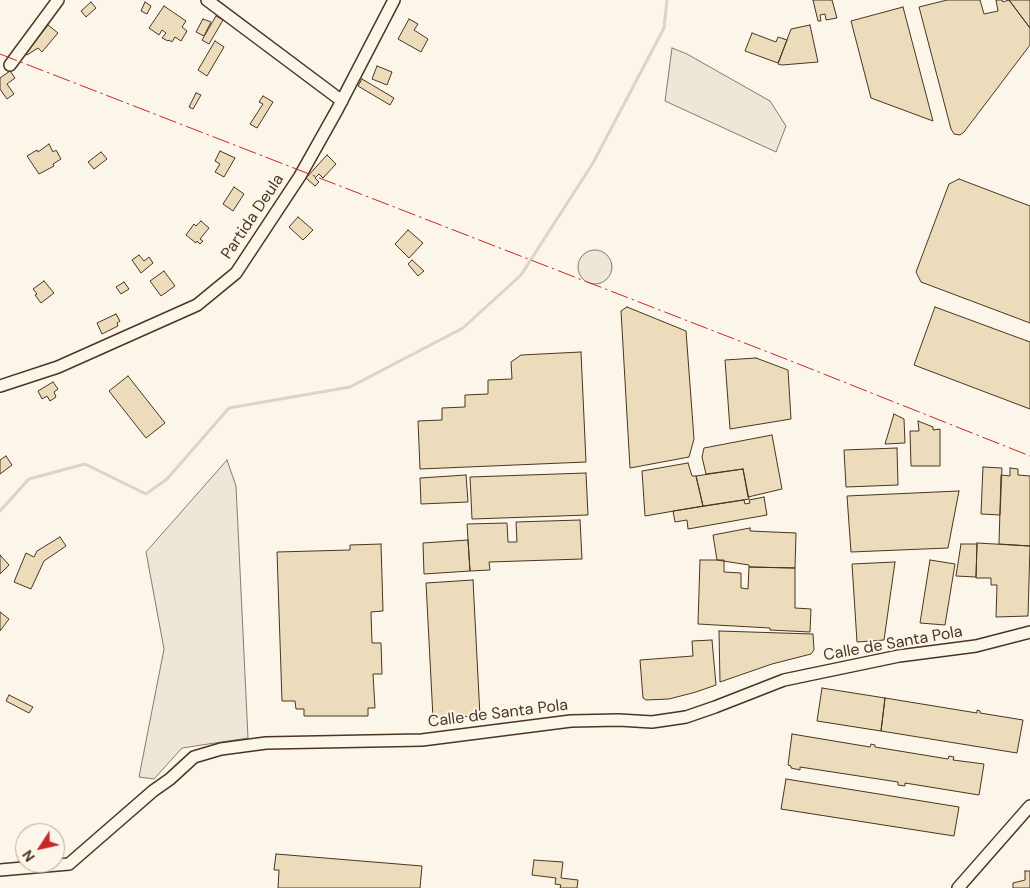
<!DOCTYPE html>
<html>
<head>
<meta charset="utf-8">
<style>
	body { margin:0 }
	#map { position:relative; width:1030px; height:888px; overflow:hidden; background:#fbf6e9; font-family:"DM Sans",sans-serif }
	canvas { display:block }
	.north { position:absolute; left:15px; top:823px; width:50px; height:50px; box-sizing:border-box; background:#fbf6e9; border:1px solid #b4a999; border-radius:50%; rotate:235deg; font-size:14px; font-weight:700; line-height:20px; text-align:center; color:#4a3520 }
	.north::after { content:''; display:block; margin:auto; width:18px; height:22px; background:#c62828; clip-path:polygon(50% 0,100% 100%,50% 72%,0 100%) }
</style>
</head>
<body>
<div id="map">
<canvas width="1030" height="888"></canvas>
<div class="north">N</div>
</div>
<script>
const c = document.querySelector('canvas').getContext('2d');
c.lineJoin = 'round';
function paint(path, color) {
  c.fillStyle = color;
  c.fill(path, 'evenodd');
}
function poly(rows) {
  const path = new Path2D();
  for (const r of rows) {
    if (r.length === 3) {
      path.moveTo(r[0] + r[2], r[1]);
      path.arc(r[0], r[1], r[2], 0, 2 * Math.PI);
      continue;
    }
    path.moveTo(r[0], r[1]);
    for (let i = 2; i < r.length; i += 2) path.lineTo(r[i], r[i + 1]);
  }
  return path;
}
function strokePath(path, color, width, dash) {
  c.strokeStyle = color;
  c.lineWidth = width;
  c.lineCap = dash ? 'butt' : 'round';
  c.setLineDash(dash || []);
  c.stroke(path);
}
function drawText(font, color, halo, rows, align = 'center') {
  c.font = font + ' "DM Sans",sans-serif';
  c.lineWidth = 4;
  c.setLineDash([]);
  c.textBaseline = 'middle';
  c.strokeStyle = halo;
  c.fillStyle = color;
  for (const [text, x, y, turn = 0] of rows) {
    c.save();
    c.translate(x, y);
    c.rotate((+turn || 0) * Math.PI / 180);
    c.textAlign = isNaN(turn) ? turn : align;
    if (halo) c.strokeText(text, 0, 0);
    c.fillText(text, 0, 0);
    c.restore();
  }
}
const green = poly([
	[672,48,687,54,770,101,786,126,776,152,665,101,672,48],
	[595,267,17],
	[227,460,236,486,248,738,182,748,154,779,139,777,164,649,146,552,227,460]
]);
const stream = poly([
	[0,511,29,479,85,464,146,494,167,479,229,408,350,387,463,328,521,275,593,163,664,28,667,0]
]);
const building = poly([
	[813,0,832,0,837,18,826,20,825,14,820,15,821,21,818,21,813,0],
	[947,0,980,0,984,14,998,11,996,0,1002,0,1003,2,1009,0,1030,28,1030,45,964,132,960,135,954,134,951,129,919,7,947,0],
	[1009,0,1030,0,1030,28,1009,0],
	[91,2,96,8,86,17,81,11,91,2],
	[145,2,151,6,147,14,141,11,145,2],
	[164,6,186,21,182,27,187,31,181,41,175,37,172,42,169,40,168,41,162,38,166,33,162,30,159,35,149,28,164,6],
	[903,7,933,121,871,98,851,21,903,7],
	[216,16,223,20,209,44,202,40,216,16],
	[203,19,211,22,204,36,196,32,203,19],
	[409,19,418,24,414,30,428,39,421,52,398,39,409,19],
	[48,25,58,33,42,52,38,48,27,55,22,51,30,42,33,44,48,25],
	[810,25,818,62,782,65,778,64,791,29,810,25],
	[752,33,776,42,778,37,787,40,778,63,745,51,752,33],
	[215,41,224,47,207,76,198,70,215,41],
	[377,66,392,72,387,85,372,79,377,66],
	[10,71,15,78,7,84,14,94,7,99,0,89,0,78,10,71],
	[362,79,394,98,390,105,358,86,362,79],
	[196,93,201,95,193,109,189,107,196,93],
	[263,96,273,102,257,128,250,124,263,104,259,102,263,96],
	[49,144,53,152,56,150,61,159,53,164,54,166,39,174,27,156,37,150,38,152,49,144],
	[220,151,235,158,224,177,215,172,220,164,215,161,220,151],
	[101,152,107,159,94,169,88,162,101,152],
	[327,155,336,164,323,178,319,174,315,178,319,182,315,186,306,178,327,155],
	[959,179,1030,206,1030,323,921,282,916,272,949,184,959,179],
	[234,187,244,194,233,211,223,204,234,187],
	[298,217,313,230,303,240,289,227,298,217],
	[201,221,209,228,200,239,203,241,200,244,197,241,196,243,186,235,194,224,196,226,201,221],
	[408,230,423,243,409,258,395,244,408,230],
	[139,255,144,261,149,257,153,263,141,273,132,260,139,255],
	[412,260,424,271,418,276,408,264,412,260],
	[164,271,175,286,161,296,150,281,164,271],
	[44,281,54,293,41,303,35,295,37,294,33,289,44,281],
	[124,282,129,289,121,294,116,287,124,282],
	[627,307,686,331,694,439,689,457,630,468,621,311,627,307],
	[935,307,1030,342,1030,409,914,365,935,307],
	[116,314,120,321,117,323,118,326,102,334,97,323,116,314],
	[581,352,586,462,420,469,418,421,442,420,442,408,465,407,465,395,488,394,488,380,512,379,511,362,521,355,581,352],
	[756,358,788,370,791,419,730,429,725,360,756,358],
	[128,376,165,423,146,438,109,391,128,376],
	[53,382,58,389,54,392,56,397,50,401,47,396,42,399,38,391,53,382],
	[894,414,904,419,905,443,885,444,894,414],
	[918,421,933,427,933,430,940,429,940,466,911,466,910,431,919,431,918,421],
	[772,435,782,489,748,497,743,469,706,474,702,457,704,448,772,435],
	[897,448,898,485,846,487,844,450,897,448],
	[6,456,12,465,0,474,0,460,6,456],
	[688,463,692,476,696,476,703,506,645,516,642,471,688,463],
	[983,467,1002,468,1000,515,981,514,983,467],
	[1010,468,1018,469,1018,475,1030,476,1030,546,999,544,1001,475,1010,476,1010,468],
	[743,469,749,499,703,506,696,476,743,469],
	[586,473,588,515,472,519,470,477,586,473],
	[466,475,468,502,421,504,420,478,466,475],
	[959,491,948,548,851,552,847,496,959,491],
	[764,497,767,515,688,529,687,520,675,522,673,511,744,500,745,504,750,503,749,500,764,497],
	[580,520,582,559,489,562,490,570,470,571,467,524,507,523,508,542,517,542,516,522,580,520],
	[750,528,750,531,796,533,795,568,749,567,749,565,717,560,713,535,750,528],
	[60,537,66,546,44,561,31,589,14,582,26,553,34,557,37,551,60,537],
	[468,540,470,571,424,574,423,543,468,540],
	[977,543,1030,546,1028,616,996,617,997,585,991,585,991,578,976,578,977,543],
	[381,544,383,611,371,612,372,643,381,643,382,674,373,674,375,708,368,708,368,716,304,716,304,709,296,709,295,701,282,701,277,552,350,550,350,545,381,544],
	[961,544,977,544,976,577,956,576,961,544],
	[0,555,9,565,0,574,0,555],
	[700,560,724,560,724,572,741,573,741,588,748,589,749,567,795,568,795,608,811,609,810,632,770,630,770,628,698,624,700,560],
	[930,560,955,564,945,625,920,623,930,560],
	[895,562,884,640,857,642,852,564,895,562],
	[473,580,480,716,433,718,426,583,473,580],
	[0,612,9,619,0,631,0,612],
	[719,631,813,634,814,650,811,654,772,664,720,682,719,631],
	[712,640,716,685,696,692,669,699,646,700,643,698,640,660,693,656,692,641,712,640],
	[822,688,885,698,881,731,817,721,822,688],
	[9,695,33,707,29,713,6,701,9,695],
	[885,698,977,713,977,710,980,711,980,713,1023,720,1017,753,881,731,885,698],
	[792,734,870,747,871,744,875,745,875,747,948,759,949,756,954,757,953,760,984,764,979,795,905,783,905,786,898,785,898,782,800,767,800,770,791,768,791,766,788,765,792,734],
	[786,779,959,807,954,836,781,809,786,779],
	[276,854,422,866,420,888,278,888,279,870,274,870,276,854],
	[534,860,563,862,561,878,578,880,577,888,560,888,561,885,555,884,556,878,532,875,534,860],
	[1025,871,1030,871,1030,888,1013,888,1013,883,1025,880,1025,871]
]);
const minor = poly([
	[207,0,342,101],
	[10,65,58,0],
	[0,386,58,367,197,305,236,273,300,176,337,110,394,0],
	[0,870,69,864,153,791,170,779,194,757,221,749,266,743,422,740,571,721,619,720,652,722,686,717,715,707,784,680,899,656,976,646,1030,632],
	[958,888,1030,806]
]);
const power = poly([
	[0,54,791,361,1030,456]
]);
const streetNames = [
	["Partida Deula",253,217,-56],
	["Calle de Santa Pola",893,644,-10],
	["Calle de Santa Pola",498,714,-7]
];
paint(green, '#ede6d9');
strokePath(green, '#887966', 1);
strokePath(stream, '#dcd4c6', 3);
paint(building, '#ecdcbc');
strokePath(building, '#4a3520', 1);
strokePath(minor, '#4a3520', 14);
strokePath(minor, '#fbf6e9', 11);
strokePath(power, '#c62828', 1, [18, 4, 2.5, 4]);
drawText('16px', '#4a3520', '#fbf6e9', streetNames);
</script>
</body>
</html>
